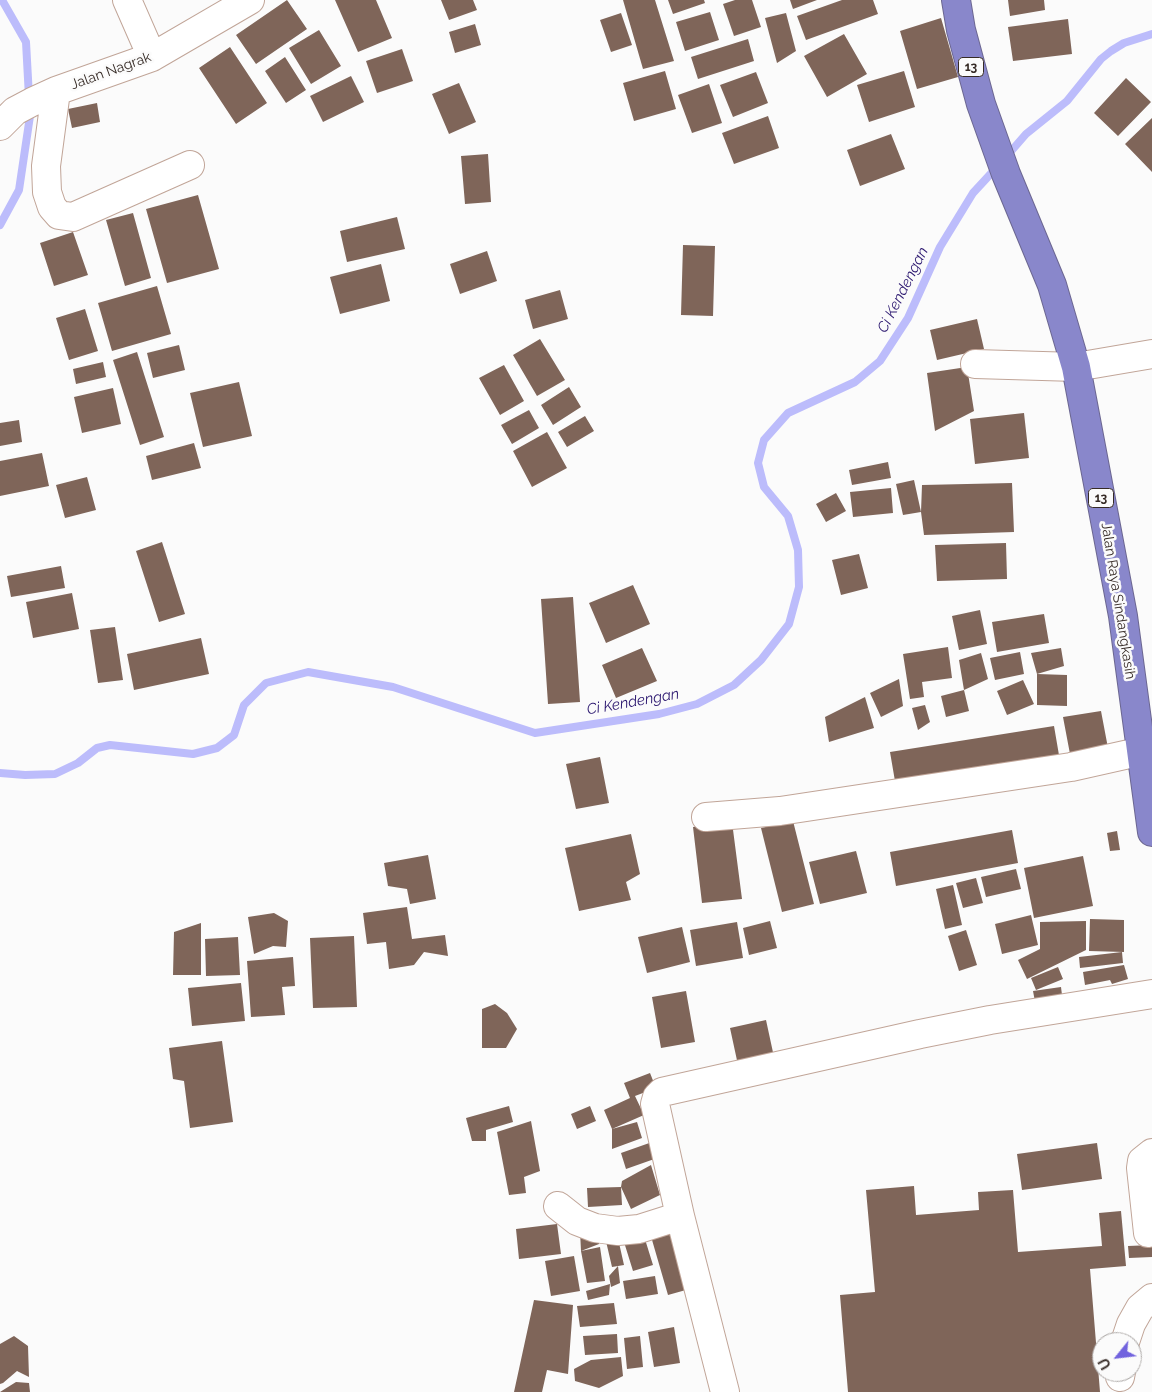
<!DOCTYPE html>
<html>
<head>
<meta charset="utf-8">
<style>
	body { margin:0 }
	#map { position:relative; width:1152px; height:1392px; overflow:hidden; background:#fbfbfb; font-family:Raleway,sans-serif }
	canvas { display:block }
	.north { position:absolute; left:1092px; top:1332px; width:50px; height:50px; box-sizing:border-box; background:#fbfbfb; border:1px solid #aca8a6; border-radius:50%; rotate:241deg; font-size:14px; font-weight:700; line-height:20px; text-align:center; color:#362b26 }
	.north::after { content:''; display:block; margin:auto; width:18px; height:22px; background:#7163de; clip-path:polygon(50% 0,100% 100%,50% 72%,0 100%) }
</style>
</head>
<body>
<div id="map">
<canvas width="1152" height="1392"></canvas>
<div class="north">U</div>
</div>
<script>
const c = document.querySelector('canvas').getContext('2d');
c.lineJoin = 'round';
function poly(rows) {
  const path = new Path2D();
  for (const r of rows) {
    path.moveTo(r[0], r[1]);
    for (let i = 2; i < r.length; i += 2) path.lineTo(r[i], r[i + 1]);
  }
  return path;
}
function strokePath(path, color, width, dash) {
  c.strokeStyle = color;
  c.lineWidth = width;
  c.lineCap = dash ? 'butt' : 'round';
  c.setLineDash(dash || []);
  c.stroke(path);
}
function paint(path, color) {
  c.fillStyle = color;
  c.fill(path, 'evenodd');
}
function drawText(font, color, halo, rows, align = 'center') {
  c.font = font + ' Raleway,sans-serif';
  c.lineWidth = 5;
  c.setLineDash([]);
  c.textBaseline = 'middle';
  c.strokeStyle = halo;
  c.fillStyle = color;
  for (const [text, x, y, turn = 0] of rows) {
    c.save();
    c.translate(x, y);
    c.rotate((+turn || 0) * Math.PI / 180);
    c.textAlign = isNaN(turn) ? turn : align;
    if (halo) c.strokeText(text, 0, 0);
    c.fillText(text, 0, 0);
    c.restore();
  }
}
const stream = poly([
	[2,0,26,42,29,97],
	[1006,157,1026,134,1067,101,1101,59,1111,51,1124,43,1152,34],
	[0,225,19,190,30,116],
	[0,773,25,775,55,774,78,763,97,748,110,745,193,754,217,748,234,735,244,705,266,683,308,672,393,687,535,733,659,714,697,704,734,685,761,660,789,624,799,587,798,550,788,516,764,487,758,463,764,440,788,413,855,382,880,361,908,318,940,247,973,193,997,167]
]);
const building = poly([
	[287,0,307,29,256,64,236,35],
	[335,0,376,0,392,38,358,52],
	[441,0,473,0,477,10,449,20],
	[623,0,655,0,674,61,643,69],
	[668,0,704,0,705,3,673,14],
	[735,0,752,0,761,27,734,36,723,4],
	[790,0,817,0,793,9],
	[842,0,873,0,878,14,806,40,797,16],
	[1008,0,1044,0,1045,10,1010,16],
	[710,12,719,40,685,51,676,22],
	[621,13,632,45,611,52,600,20],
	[786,13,796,51,777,63,765,18],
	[941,18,958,77,917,89,900,31],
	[1068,19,1072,54,1013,61,1008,27],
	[475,24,481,45,455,53,449,32],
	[319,30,341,66,311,84,289,48],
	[844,34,867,74,827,97,804,56],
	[748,39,754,61,698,79,691,57],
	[230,47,267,103,236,124,199,68],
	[402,49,413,81,377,93,366,61],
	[285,57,306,90,286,103,265,71],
	[665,71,676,109,634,121,623,83],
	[904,71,915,107,869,122,857,85],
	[756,72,768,103,733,117,720,85],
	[351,76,364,102,323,122,310,96],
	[1126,78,1151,102,1118,136,1094,113],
	[459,83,476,122,449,134,432,94],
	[709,84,722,123,692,133,678,95],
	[97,103,100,122,72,128,68,109],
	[768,116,779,148,734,164,722,133],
	[1152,118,1152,172,1125,144],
	[891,134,905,169,860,186,847,150],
	[488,154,491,202,465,204,461,156],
	[198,195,219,269,167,283,146,209],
	[133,213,151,278,125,286,106,220],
	[397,217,405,249,347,262,340,231],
	[73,232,88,275,54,286,40,243],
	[683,245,715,246,713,316,681,315],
	[487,251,497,281,460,294,450,264],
	[381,264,390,301,340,314,330,277],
	[157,286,171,334,112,351,98,303],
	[560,290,568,319,533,329,525,300],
	[85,309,98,351,69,360,56,318],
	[977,319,984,349,937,360,930,330],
	[540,339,565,380,537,396,513,355],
	[179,345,185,370,153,378,147,353],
	[137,352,164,437,140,445,113,360],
	[103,362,106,377,76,384,73,369],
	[504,365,524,401,500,415,479,378],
	[967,367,974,411,935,431,927,373],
	[239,382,252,436,203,447,190,393],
	[569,387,581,407,553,425,541,405],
	[113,388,121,424,82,433,74,397],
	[529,410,539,428,512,444,501,425],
	[1024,413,1029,458,975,464,970,419],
	[585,416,594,431,567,447,558,432],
	[19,420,22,442,0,446,0,423],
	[547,432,567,468,532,487,513,451],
	[194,443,201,468,152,480,146,456],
	[42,453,49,486,0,496,0,461],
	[888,462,891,478,852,485,849,470],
	[87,477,96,510,65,518,56,485],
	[914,480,921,512,903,515,896,484],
	[1012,483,1014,532,924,535,921,512,922,485],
	[891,488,893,513,853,517,850,492],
	[836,493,846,511,826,522,816,504],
	[162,542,185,614,159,622,136,551],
	[1006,543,1007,579,937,581,935,545],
	[859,554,868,588,841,595,832,560],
	[61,566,65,588,11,597,7,576],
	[633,585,650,624,606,643,589,603],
	[72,593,79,629,33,638,26,602],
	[573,597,580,702,548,704,541,599],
	[980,610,987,644,959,650,952,616],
	[1044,614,1049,643,997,652,992,622],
	[115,627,123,680,98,683,90,630],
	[201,638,209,674,134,690,127,654],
	[948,647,952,678,922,682,924,697,910,699,903,654],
	[642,648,657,681,616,698,602,665],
	[1061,648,1064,666,1037,674,1067,675,1067,706,1037,705,1037,674,1031,653],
	[1020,652,1024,674,995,680,990,658],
	[981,653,988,679,964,690,969,711,946,717,941,696,964,690,959,660],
	[899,679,903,706,881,717,870,693],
	[1023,680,1034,704,1007,715,997,691],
	[865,697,874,728,829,742,825,717],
	[925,705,930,722,918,730,912,708],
	[1101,711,1108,748,1070,754,1063,717],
	[1054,726,1060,761,896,787,890,752],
	[600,757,609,803,576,809,566,764],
	[793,821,814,904,782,912,761,828],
	[732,822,742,899,702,903,693,827],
	[1012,830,1018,863,896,886,890,852],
	[1117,831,1120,850,1110,851,1107,833],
	[631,834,640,874,626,882,631,900,579,911,565,848],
	[856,851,867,893,820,904,809,862],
	[428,855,436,899,410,904,407,889,388,886,384,863],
	[1083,856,1093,906,1034,918,1024,868],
	[1016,869,1021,889,986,897,981,877],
	[976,878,983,903,963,908,956,883],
	[953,885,962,925,945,929,936,889],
	[407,907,412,939,445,935,448,956,424,952,414,965,389,969,386,942,367,944,363,913],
	[274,913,288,921,286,947,273,946,254,954,248,917],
	[1031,915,1038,945,1002,954,995,924],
	[1090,919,1124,920,1124,952,1089,951],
	[770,921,777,948,749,955,743,928],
	[1086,921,1086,950,1027,979,1018,960,1040,949,1040,922],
	[737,922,743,958,696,966,690,930],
	[201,923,201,975,173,975,174,932],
	[682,927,690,962,647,973,638,937],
	[966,930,977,965,959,971,948,936],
	[354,936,357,1007,313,1008,310,938],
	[238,937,240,975,206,976,205,939],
	[1122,952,1123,963,1080,968,1079,957],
	[293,957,295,986,282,987,285,1015,251,1017,247,961],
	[1124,965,1128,979,1112,984,1110,980,1085,985,1083,972],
	[1058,967,1063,979,1036,990,1031,978],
	[241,983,245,1021,192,1026,188,988],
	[1061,987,1063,1003,1036,1007,1033,991],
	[686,991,695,1042,661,1048,652,997],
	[495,1004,507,1013,517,1029,506,1048,482,1048,482,1009],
	[766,1020,774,1057,738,1065,730,1028],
	[222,1041,233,1122,190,1128,184,1081,173,1079,169,1048],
	[650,1073,656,1088,635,1096,644,1115,612,1129,637,1122,642,1138,612,1149,612,1129,604,1110,630,1098,624,1083],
	[509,1106,513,1122,486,1130,486,1141,472,1141,466,1118],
	[590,1106,596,1121,577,1129,571,1114],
	[531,1121,540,1171,524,1177,526,1193,509,1195,497,1132],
	[655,1141,660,1157,626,1169,621,1153],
	[1097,1143,1102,1179,1022,1190,1017,1154],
	[651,1165,660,1195,631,1209,621,1187,622,1181],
	[914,1186,916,1215,979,1210,978,1192,1013,1190,1018,1252,1102,1246,1099,1213,1121,1211,1126,1266,1090,1269,1100,1392,848,1392,840,1295,875,1292,866,1190],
	[621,1187,622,1205,588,1207,587,1188],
	[557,1224,561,1254,519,1259,516,1229],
	[676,1226,693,1288,668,1295,650,1233],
	[598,1230,599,1244,581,1251,600,1247,605,1281,587,1283,581,1251,580,1231],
	[617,1234,624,1265,618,1266,620,1283,611,1287,609,1276,618,1266,612,1267,605,1237],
	[644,1236,653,1265,633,1271,624,1242],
	[1152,1245,1152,1257,1129,1258,1128,1246],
	[574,1256,580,1291,551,1296,545,1261],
	[655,1276,658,1294,626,1299,623,1281],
	[610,1284,609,1295,588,1300,586,1291],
	[534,1300,573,1305,568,1374,547,1370,542,1392,514,1392],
	[614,1303,617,1324,580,1327,577,1306],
	[674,1327,680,1363,654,1367,648,1332],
	[617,1334,618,1353,585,1355,583,1336],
	[14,1336,28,1346,29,1377,17,1371,3,1383,0,1384,0,1344],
	[640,1336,643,1367,627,1369,624,1338],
	[621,1357,623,1376,599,1388,575,1381,574,1369,591,1360],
	[16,1382,29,1383,30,1392,0,1392]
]);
const minor = poly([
	[127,0,152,57],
	[56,91,46,166,47,192,52,207,59,215,73,217,190,165],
	[0,126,15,111,32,102,56,91,152,57,250,0],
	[975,364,1076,367,1152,354],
	[706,817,780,811,1071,767,1152,749],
	[558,1206,577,1221,595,1228,618,1231,639,1229,680,1216,655,1104,657,1097,662,1092,920,1034,990,1020,1152,994],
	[680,1216,725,1392],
	[1148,1233,1141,1168,1142,1161,1152,1153],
	[1125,1342,1131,1324,1140,1308,1152,1298],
	[1120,1377,1121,1372]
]);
const highway = poly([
	[956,0,961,30,981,104,1006,174,1052,285,1076,367,1123,616,1152,832]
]);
const shields = [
	[971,67,25],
	[1101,498,25]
];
const shieldNames = [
	["13",971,67],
	["13",1101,498]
];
const streetNames = [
	["Jalan Nagrak",111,71,-20],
	["Jalan Raya Sindangkasih",1118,601,81]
];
const waterNames = [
	["Ci Kendengan",903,290,-63],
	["Ci Kendengan",633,702,-10]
];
strokePath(stream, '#bcbcfb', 8);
paint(building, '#7f6559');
strokePath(minor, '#c1a598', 30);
strokePath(highway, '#6c6791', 30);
strokePath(minor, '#fff', 28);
strokePath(highway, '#8987cb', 28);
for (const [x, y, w] of shields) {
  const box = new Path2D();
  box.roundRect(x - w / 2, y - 9.5, w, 19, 4);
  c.fillStyle = '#fbfbfb';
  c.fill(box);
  strokePath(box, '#362b26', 1);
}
drawText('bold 12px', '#362b26', null, shieldNames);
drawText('14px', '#362b26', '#fbfbfb', streetNames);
drawText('italic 15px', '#2b176f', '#fbfbfb', waterNames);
</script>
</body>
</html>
